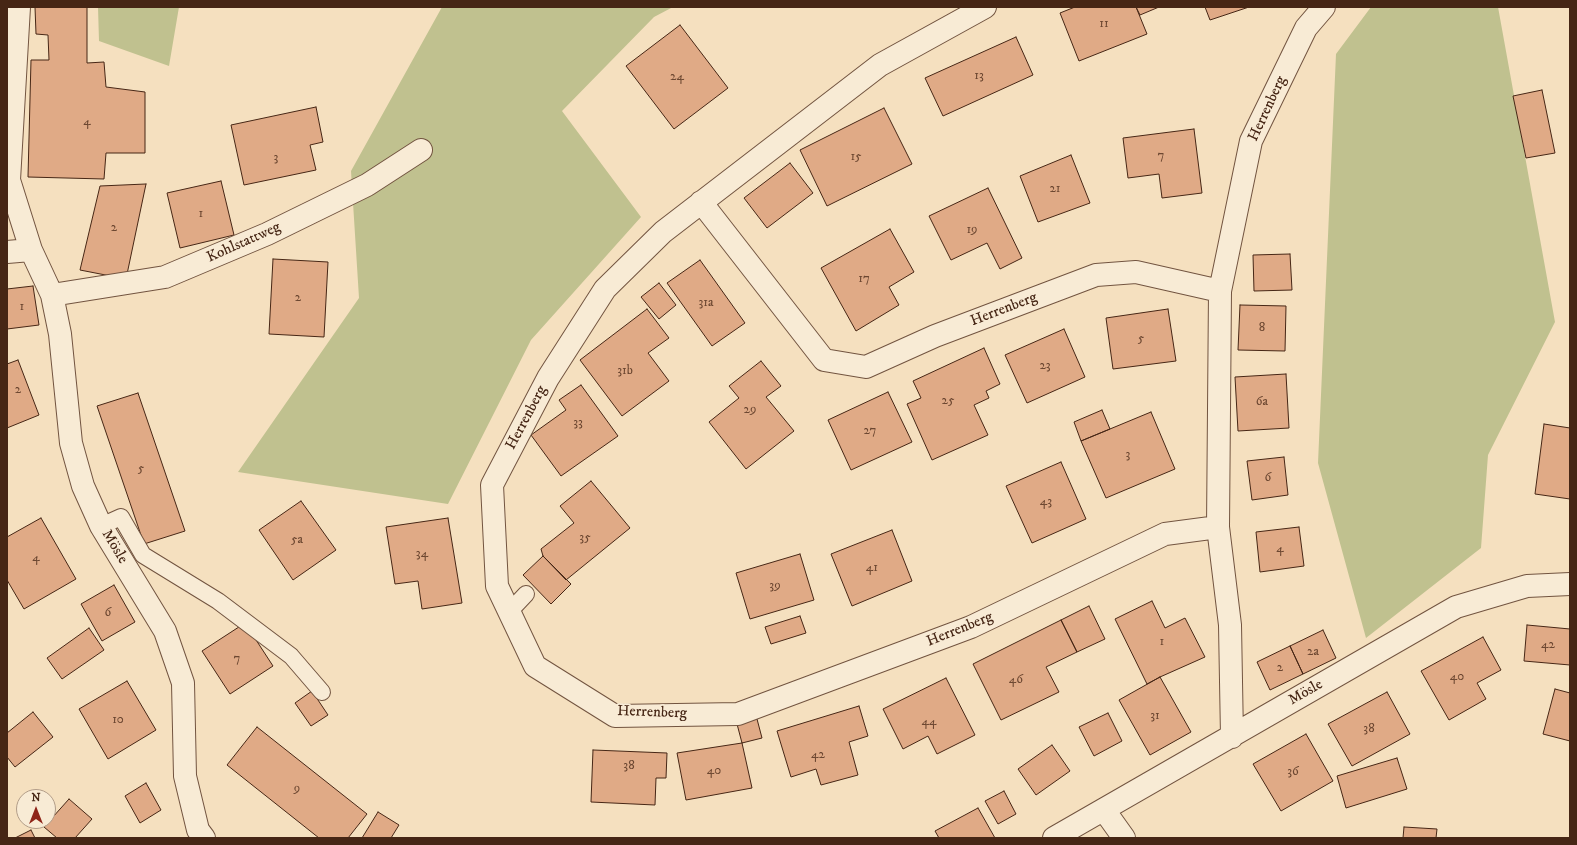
<!DOCTYPE html>
<html>
<head>
<meta charset="utf-8">
<style>
	body { margin:0 }
	#map { position:relative; width:1577px; height:845px; overflow:hidden; background:#f5e0bf; font-family:"IM FELL DW Pica",serif }
	canvas { display:block }
	.frame { position:absolute; inset:0; border:8px solid #462615; pointer-events:none }
	.north { position:absolute; left:16px; top:789px; width:40px; height:40px; box-sizing:border-box; background:#f8ebd5; border:1px solid #b19c88; border-radius:50%; rotate:0deg; font-size:11px; font-weight:700; line-height:16px; text-align:center; color:#462615 }
	.north::after { content:''; display:block; margin:auto; width:14px; height:18px; background:#8f2418; clip-path:polygon(50% 0,100% 100%,50% 72%,0 100%) }
</style>
</head>
<body>
<div id="map">
<canvas width="1577" height="845"></canvas>
<div class="frame"></div>
<div class="north">N</div>
</div>
<script>
const c = document.querySelector('canvas').getContext('2d');
c.lineJoin = 'round';
function paint(path, color) {
  c.fillStyle = color;
  c.fill(path, 'evenodd');
}
function poly(rows) {
  const path = new Path2D();
  for (const r of rows) {
    path.moveTo(r[0], r[1]);
    for (let i = 2; i < r.length; i += 2) path.lineTo(r[i], r[i + 1]);
  }
  return path;
}
function strokePath(path, color, width, dash) {
  c.strokeStyle = color;
  c.lineWidth = width;
  c.lineCap = dash ? 'butt' : 'round';
  c.setLineDash(dash || []);
  c.stroke(path);
}
function drawText(font, color, halo, rows, align = 'center') {
  c.font = font + ' "IM FELL DW Pica",serif';
  c.lineWidth = 3.5;
  c.setLineDash([]);
  c.textBaseline = 'middle';
  c.strokeStyle = halo;
  c.fillStyle = color;
  for (const [text, x, y, turn = 0] of rows) {
    c.save();
    c.translate(x, y);
    c.rotate((+turn || 0) * Math.PI / 180);
    c.textAlign = isNaN(turn) ? turn : align;
    if (halo) c.strokeText(text, 0, 0);
    c.fillText(text, 0, 0);
    c.restore();
  }
}
const green = poly([
	[98,7,179,7,169,66,99,41],
	[442,7,673,7,654,17,562,111,641,217,531,340,448,504,238,472,359,298,351,171],
	[1371,7,1498,7,1555,322,1488,455,1481,548,1366,638,1318,463,1336,54]
]);
const building = poly([
	[35,7,87,7,87,63,104,62,106,87,145,92,145,153,106,153,104,179,28,177,31,60,49,60,48,35,36,34,35,7],
	[1075,7,1136,7,1147,34,1079,61,1060,13,1075,7],
	[1136,7,1159,7,1140,15,1136,7],
	[1205,7,1249,7,1210,20,1205,7],
	[680,25,728,88,674,129,626,66,680,25],
	[1016,37,1033,75,943,116,925,78,1016,37],
	[1542,90,1555,153,1526,158,1513,96,1542,90],
	[316,107,323,142,310,145,316,170,244,185,231,125,316,107],
	[884,108,912,164,827,206,800,150,884,108],
	[1194,129,1202,193,1162,198,1159,174,1128,178,1123,138,1194,129],
	[1071,155,1090,203,1038,222,1020,176,1071,155],
	[790,163,813,193,767,228,744,198,790,163],
	[221,181,234,235,180,248,167,193,221,181],
	[146,184,126,279,80,270,100,186,146,184],
	[988,188,1022,258,1000,269,987,243,951,260,929,216,988,188],
	[890,229,914,272,889,287,899,305,856,331,821,268,890,229],
	[1290,254,1292,290,1254,291,1253,255,1290,254],
	[273,259,328,262,324,337,269,334,273,259],
	[700,260,745,323,712,346,667,283,700,260],
	[659,283,676,305,659,319,641,297,659,283],
	[33,286,39,325,7,329,7,289,33,286],
	[1240,305,1286,306,1285,351,1238,350,1240,305],
	[647,309,669,338,648,353,669,381,622,416,580,360,647,309],
	[1168,309,1176,361,1113,369,1106,318,1168,309],
	[1064,329,1085,377,1027,403,1005,355,1064,329],
	[984,348,1000,384,986,391,989,398,974,405,988,435,932,460,907,404,921,398,913,381,984,348],
	[18,360,39,415,7,428,7,364,18,360],
	[761,361,781,386,766,397,794,431,746,469,709,422,739,398,729,386,761,361],
	[1286,374,1289,428,1238,431,1235,377,1286,374],
	[581,385,618,436,561,476,531,435,566,410,559,400,581,385],
	[888,392,912,442,851,470,828,420,888,392],
	[138,393,185,531,144,544,97,406,138,393],
	[1102,410,1110,429,1081,441,1074,422,1102,410],
	[1151,412,1175,469,1106,498,1081,441,1151,412],
	[1544,424,1570,428,1570,499,1535,494,1544,424],
	[1284,457,1288,495,1252,500,1247,461,1284,457],
	[1061,462,1086,519,1032,543,1006,486,1061,462],
	[591,481,630,528,566,580,543,556,541,549,574,523,560,506,591,481],
	[301,501,336,550,293,580,259,530,301,501],
	[41,518,76,579,24,609,7,580,7,537,41,518],
	[448,518,462,603,422,609,418,581,395,584,386,527,448,518],
	[1299,527,1304,566,1260,572,1256,532,1299,527],
	[892,530,912,581,852,606,831,554,892,530],
	[800,554,814,600,750,619,736,573,800,554],
	[543,556,571,584,551,604,523,575,543,556],
	[114,585,135,622,102,641,81,604,114,585],
	[1152,601,1165,628,1185,618,1205,657,1160,677,1147,684,1115,619,1152,601],
	[1089,606,1105,639,1077,652,1061,620,1089,606],
	[800,616,806,633,771,644,765,627,800,616],
	[1061,620,1077,652,1046,667,1059,692,1001,720,973,664,1061,620],
	[245,623,273,666,230,694,202,651,245,623],
	[1527,625,1570,629,1570,665,1524,661,1527,625],
	[89,628,104,650,62,679,47,658,89,628],
	[1323,630,1336,658,1303,674,1290,646,1323,630],
	[1483,637,1501,670,1477,683,1486,699,1449,720,1421,671,1483,637],
	[1290,646,1303,674,1270,690,1257,662,1290,646],
	[1160,677,1191,732,1150,755,1119,700,1160,677],
	[946,678,975,735,937,754,928,736,903,749,883,709,946,678],
	[127,681,156,730,108,759,79,709,127,681],
	[1555,689,1570,693,1570,741,1543,734,1555,689],
	[312,691,328,715,311,726,295,703,312,691],
	[1387,692,1410,734,1352,766,1328,724,1387,692],
	[859,706,868,736,849,742,858,775,821,785,816,769,791,777,777,731,859,706],
	[33,712,53,737,15,767,7,757,7,733,33,712],
	[1108,713,1122,741,1094,756,1079,727,1108,713],
	[757,719,762,738,742,743,737,724,757,719],
	[257,727,367,814,348,838,319,838,227,765,257,727],
	[1306,734,1333,781,1281,811,1253,764,1306,734],
	[742,743,752,788,686,800,677,753,742,743],
	[1052,745,1070,771,1036,795,1018,769,1052,745],
	[593,750,667,753,666,778,656,778,655,805,591,802,593,750],
	[1397,758,1407,789,1346,808,1337,776,1397,758],
	[146,783,161,810,140,823,125,796,146,783],
	[1004,791,1016,814,998,824,985,801,1004,791],
	[69,799,92,819,75,838,57,838,44,827,69,799],
	[978,808,995,838,939,838,935,831,978,808],
	[378,812,399,825,391,838,362,838,378,812],
	[1404,827,1437,829,1436,838,1403,838,1404,827],
	[31,830,35,838,15,838,31,830]
]);
const service = poly([
	[101,526,121,517,143,555,218,601,291,656,322,692],
	[509,612,526,594]
]);
const minor = poly([
	[19,7,9,180,31,250,52,295,60,334,71,443,83,486,101,526,165,631,183,683,185,776,198,830,204,838],
	[985,7,880,65,663,232,605,289,548,378,492,485,497,586,535,666,615,716,738,714,971,627,1165,534,1218,527],
	[701,202,824,360,866,367,935,336,1096,275,1136,272,1220,291],
	[7,252,31,250],
	[52,295,165,277,267,234,367,185,421,150],
	[1232,737,1230,625,1218,527,1220,291,1251,141,1306,28,1324,7],
	[1104,810,1124,838],
	[1054,838,1456,607,1527,586,1570,584]
]);
const numberNames = [
	["11",1104,24],
	["13",979,76],
	["24",677,77],
	["4",87,122],
	["7",1161,156],
	["15",856,157],
	["3",276,158],
	["21",1055,189],
	["1",201,214],
	["2",114,228],
	["19",972,230],
	["17",864,279],
	["2",298,298],
	["31a",706,303],
	["1",22,307],
	["8",1262,328],
	["5",1141,339],
	["23",1045,366],
	["31b",625,371],
	["2",18,390],
	["25",948,401],
	["6a",1262,402],
	["29",750,410],
	["33",578,423],
	["27",870,431],
	["3",1128,455],
	["5",141,469],
	["6",1268,478],
	["43",1046,502],
	["35",585,538],
	["5a",297,540],
	["4",1280,549],
	["34",422,554],
	["4",36,558],
	["41",872,568],
	["39",775,586],
	["6",108,613],
	["1",1162,642],
	["42",1548,645],
	["2a",1313,652],
	["7",237,659],
	["2",1280,668],
	["40",1457,677],
	["46",1016,680],
	["31",1155,716],
	["10",118,720],
	["44",929,722],
	["38",1369,729],
	["42",818,755],
	["38",629,766],
	["40",714,771],
	["36",1293,772],
	["9",297,789]
];
const streetNames = [
	["Herrenberg",1268,109,-65],
	["Kohlstattweg",244,243,-24],
	["Herrenberg",1004,310,-21],
	["Herrenberg",527,418,-62],
	["Mösle",114,547,59],
	["Herrenberg",960,630,-22],
	["Mösle",1306,693,-30],
	["Herrenberg",652,713,2]
];
paint(green, '#c0c18f');
paint(building, '#e0aa86');
strokePath(building, '#462615', 1);
strokePath(service, '#725440', 18);
strokePath(minor, '#725440', 24);
strokePath(service, '#f8ebd5', 16);
strokePath(minor, '#f8ebd5', 22);
drawText('13px', '#6c4731', null, numberNames);
drawText('15px', '#462615', '#f8ebd5', streetNames);
</script>
</body>
</html>
